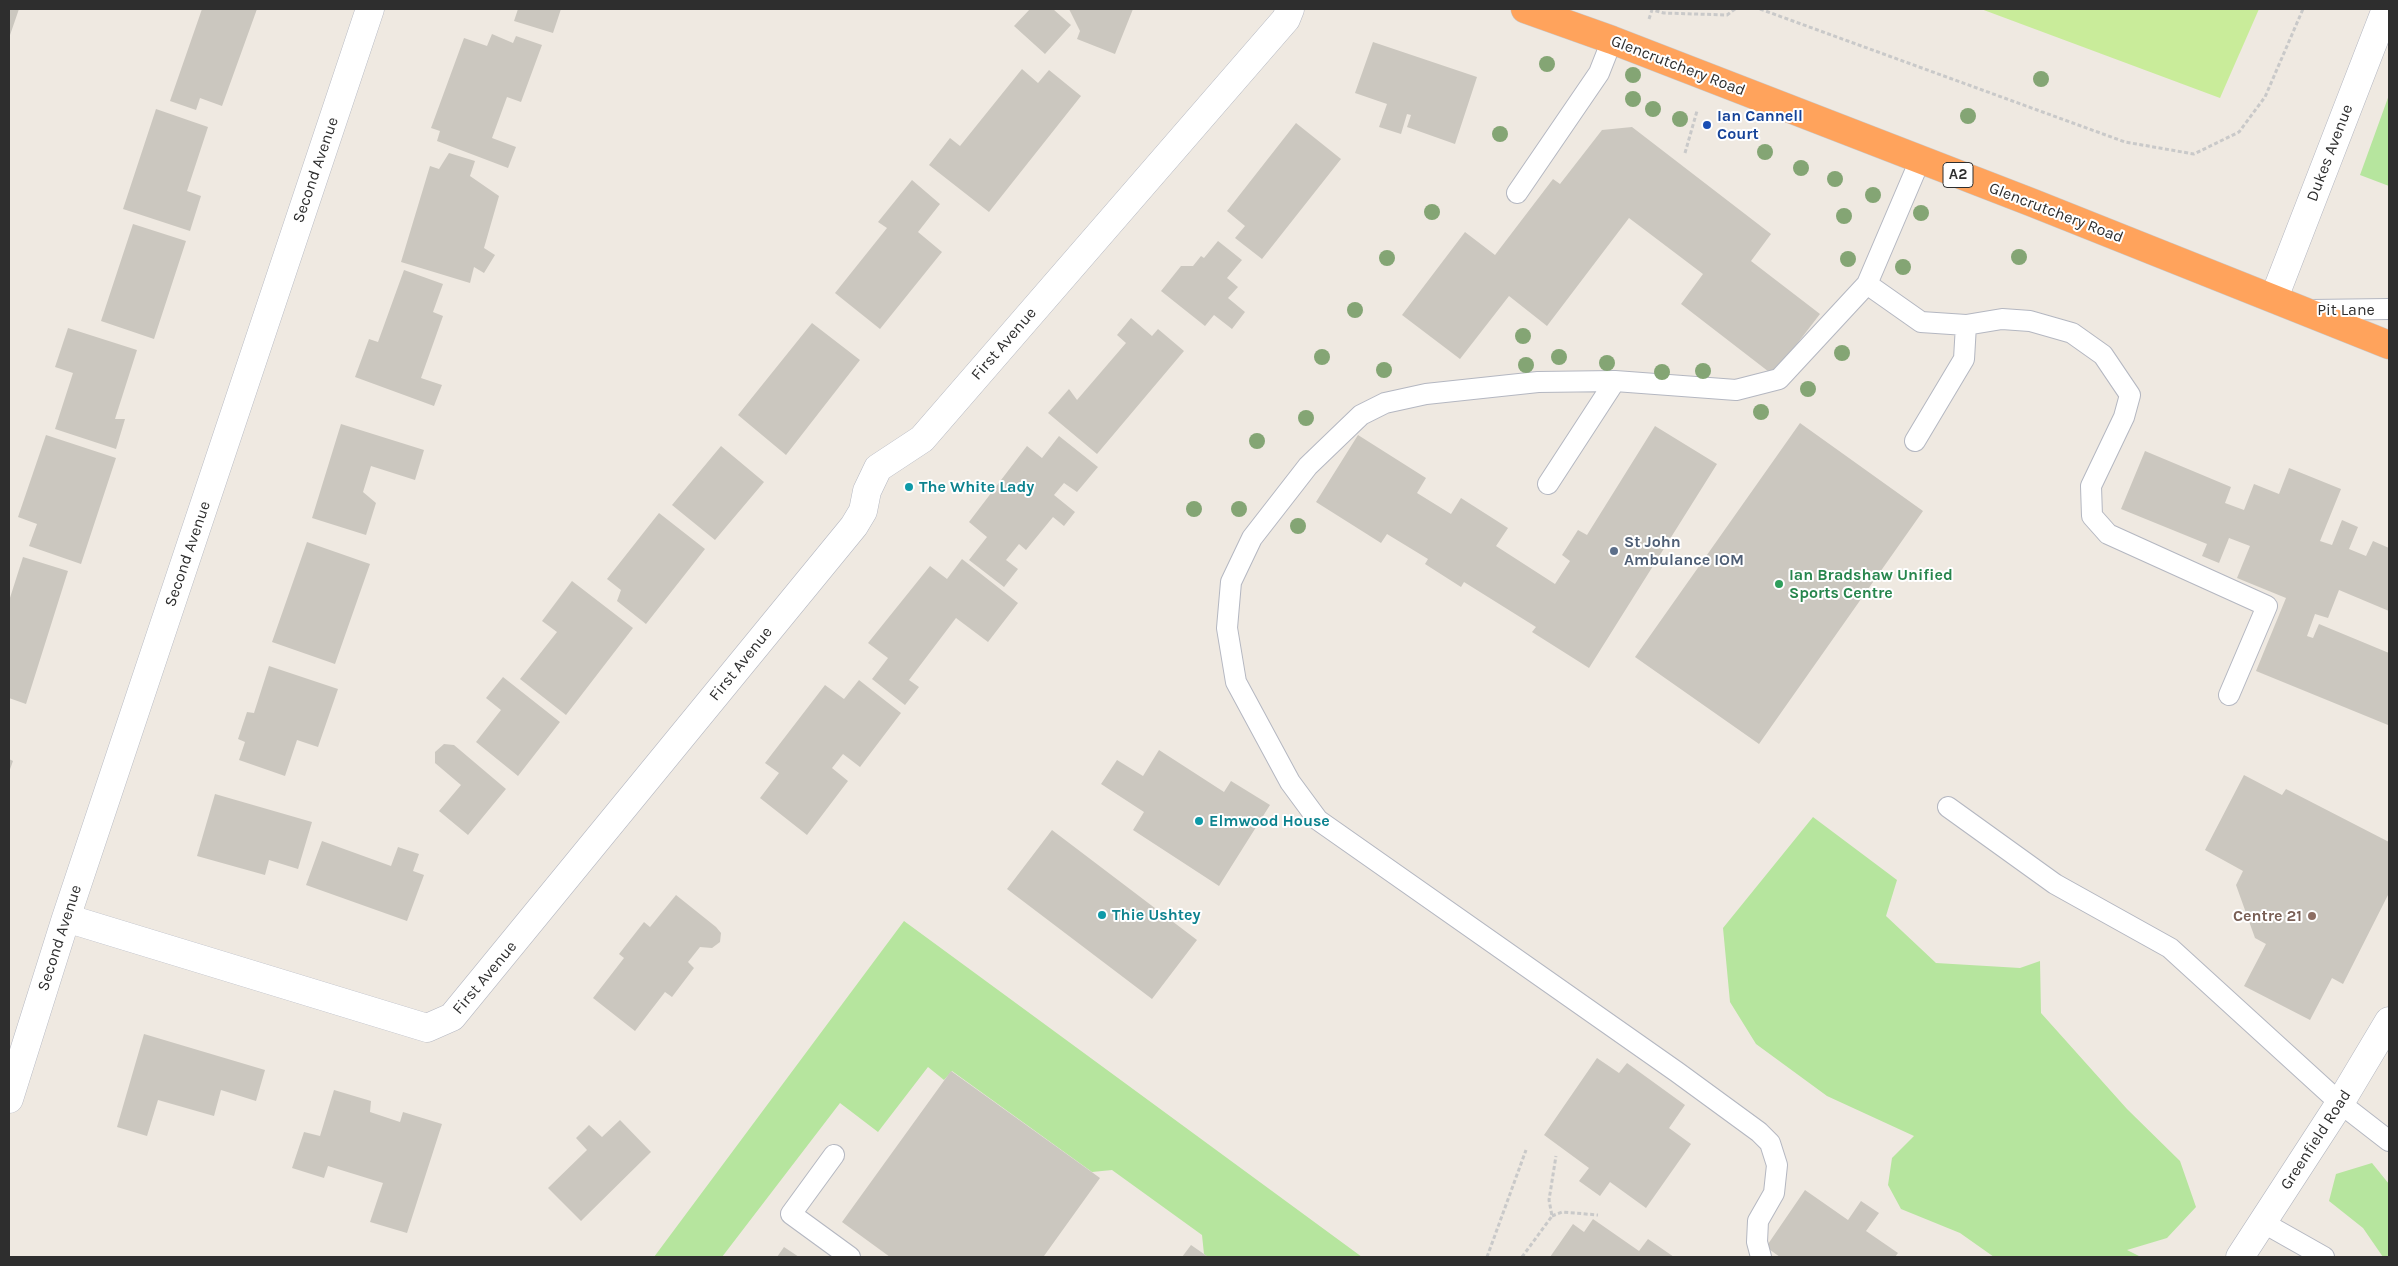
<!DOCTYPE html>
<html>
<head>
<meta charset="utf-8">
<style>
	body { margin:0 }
	#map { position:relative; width:2398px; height:1266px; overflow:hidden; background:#efe9e1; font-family:Karla,sans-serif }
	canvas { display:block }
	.frame { position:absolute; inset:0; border:10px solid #2e2e2e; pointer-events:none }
</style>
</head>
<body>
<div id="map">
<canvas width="2398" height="1266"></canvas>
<div class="frame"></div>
</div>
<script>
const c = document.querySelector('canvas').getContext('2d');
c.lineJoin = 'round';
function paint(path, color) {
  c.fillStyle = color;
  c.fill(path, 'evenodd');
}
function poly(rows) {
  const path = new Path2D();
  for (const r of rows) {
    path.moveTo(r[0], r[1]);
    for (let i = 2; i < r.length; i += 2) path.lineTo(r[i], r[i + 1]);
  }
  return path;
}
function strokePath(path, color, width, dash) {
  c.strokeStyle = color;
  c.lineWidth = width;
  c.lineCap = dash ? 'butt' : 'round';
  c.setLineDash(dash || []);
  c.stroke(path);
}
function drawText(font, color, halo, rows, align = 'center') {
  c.font = font + ' Karla,sans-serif';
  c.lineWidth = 4;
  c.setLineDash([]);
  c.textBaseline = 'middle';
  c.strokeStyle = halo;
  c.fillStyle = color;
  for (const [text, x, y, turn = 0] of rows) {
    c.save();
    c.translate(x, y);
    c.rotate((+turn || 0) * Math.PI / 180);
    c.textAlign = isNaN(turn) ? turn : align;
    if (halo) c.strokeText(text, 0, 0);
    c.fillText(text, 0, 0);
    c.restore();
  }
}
const green = poly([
	[2389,95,2389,186,2360,175],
	[1813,817,1897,880,1886,916,1936,963,2020,968,2040,961,2041,1013,2127,1109,2180,1161,2196,1207,2167,1238,2127,1250,2141,1257,1994,1257,1960,1233,1901,1209,1888,1185,1892,1158,1914,1136,1827,1096,1756,1044,1730,1002,1723,928],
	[904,921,1362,1257,1208,1257,1204,1254,1202,1235,1112,1170,1092,1172,952,1071,944,1080,928,1067,878,1132,840,1103,722,1257,654,1257],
	[2372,1163,2389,1184,2389,1257,2383,1257,2363,1228,2329,1201,2336,1174]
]);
const pitch = poly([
	[1981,9,2259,9,2220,98]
]);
const building = poly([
	[9,9,19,9,9,38],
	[202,9,257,9,222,106,200,98,196,110,170,101],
	[518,9,561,9,553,33,514,21],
	[1030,9,1053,9,1071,25,1045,54,1014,26],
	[1069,9,1133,9,1115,54,1077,39,1080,31],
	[492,34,513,43,516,36,542,45,521,102,507,97,492,138,516,147,508,168,437,141,440,131,431,128,464,38,487,46],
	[1373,42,1477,77,1455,144,1407,127,1411,115,1407,114,1401,134,1379,127,1387,104,1355,93],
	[1022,69,1038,83,1049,70,1081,96,989,212,929,165,950,138,960,146],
	[156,109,208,127,187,191,201,196,190,231,123,209],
	[1296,123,1341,159,1262,259,1235,238,1245,226,1227,211],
	[1632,127,1771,234,1751,261,1820,314,1773,375,1681,304,1703,274,1629,218,1547,326,1509,296,1460,359,1402,315,1465,232,1495,255,1553,179,1560,184,1602,130],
	[449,153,475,161,470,176,499,196,484,248,495,255,484,273,474,267,470,283,401,262,430,166,439,169],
	[912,180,940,204,918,232,942,252,880,329,835,293,887,228,878,222],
	[133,224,186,241,154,339,101,321],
	[1218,241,1242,260,1227,278,1238,287,1228,298,1245,312,1232,329,1214,315,1205,326,1161,291,1181,266,1193,266,1201,256,1204,258],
	[404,270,443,284,433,312,443,316,421,378,442,385,434,406,355,377,369,339,378,342],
	[1131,318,1152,336,1158,329,1184,351,1097,454,1048,413,1069,389,1077,400,1126,343,1117,335],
	[812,323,860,360,786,455,738,415],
	[68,328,137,350,115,419,125,419,116,449,55,429,73,373,55,367],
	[1800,423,1923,511,1759,744,1635,657],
	[341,424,424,450,415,480,371,466,363,492,376,503,366,535,312,518],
	[1655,426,1717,464,1589,668,1532,632,1536,627,1464,582,1461,587,1425,564,1428,559,1387,534,1381,543,1316,502,1358,435,1426,478,1417,493,1451,514,1461,498,1508,528,1496,546,1555,584,1570,561,1562,555,1578,530,1587,535],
	[46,435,116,458,81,564,29,546,37,524,18,517],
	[1059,436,1098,467,1077,492,1064,483,1054,495,1075,512,1064,526,1053,517,1026,550,1019,544,1006,560,1018,569,1004,587,969,560,987,537,969,522,1027,446,1042,458],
	[721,446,764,482,715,540,672,505],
	[2145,451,2231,487,2225,503,2244,510,2254,484,2279,494,2289,468,2341,489,2320,541,2332,545,2342,520,2358,527,2349,549,2366,556,2373,541,2389,548,2389,611,2339,590,2328,618,2315,614,2307,636,2313,638,2319,624,2389,653,2388,725,2256,671,2286,598,2237,578,2250,546,2229,538,2219,563,2202,556,2207,544,2121,509],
	[659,513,705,549,646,624,617,601,621,590,607,579],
	[307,542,370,564,335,664,272,642],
	[23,557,68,571,26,704,9,698,9,601],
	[962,559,1018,603,988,642,956,618,909,680,919,687,905,705,872,679,888,658,868,643,930,566,947,579],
	[572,581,633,628,566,715,520,679,557,632,542,621],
	[269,666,338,689,318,747,297,740,285,776,239,760,245,742,238,739,247,712,254,713],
	[503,677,560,722,518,776,476,742,501,710,486,698],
	[859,680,901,713,860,767,843,754,832,768,848,781,807,835,760,798,779,773,765,763,825,685,844,699],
	[444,744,454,745,506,789,468,835,439,811,461,785,435,763,435,752],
	[1159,750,1224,792,1231,781,1270,805,1219,886,1133,830,1144,812,1101,784,1117,760,1143,776],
	[9,759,13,761,9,772],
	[2244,775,2282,795,2286,789,2389,842,2389,893,2343,984,2332,978,2310,1020,2244,986,2266,944,2255,938,2236,885,2243,871,2205,850],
	[215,794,312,822,298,869,269,860,265,875,197,856],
	[1052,830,1197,940,1152,999,1007,889],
	[322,841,391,866,398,847,419,854,413,871,424,875,407,921,306,885],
	[676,895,716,927,721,933,720,942,712,948,700,947,688,962,694,968,672,997,665,992,635,1031,593,998,624,958,619,954,644,922,650,927],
	[144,1034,265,1070,256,1101,221,1090,214,1116,158,1100,147,1136,117,1127],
	[1597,1058,1619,1073,1627,1063,1685,1105,1669,1128,1691,1144,1646,1208,1610,1182,1600,1196,1579,1181,1589,1168,1544,1135],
	[951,1071,1100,1178,1044,1256,1045,1257,890,1257,842,1222],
	[334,1090,371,1101,370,1112,400,1122,403,1112,442,1124,407,1233,370,1222,383,1183,328,1166,324,1178,292,1168,304,1132,320,1136],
	[620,1120,651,1152,581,1221,548,1188,587,1150,576,1138,589,1125,602,1137],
	[1805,1190,1848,1220,1861,1201,1879,1213,1866,1231,1898,1253,1895,1257,1780,1257,1766,1247],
	[1593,1219,1639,1251,1648,1239,1674,1257,1550,1257,1573,1224,1584,1232],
	[1191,1245,1204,1254,1208,1257,1182,1257],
	[784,1247,799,1257,777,1257]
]);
const path = poly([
	[1760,9,2125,142,2194,154,2239,132,2265,97,2303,9],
	[1649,19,1652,10,1664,13,1727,15,1735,9],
	[1685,153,1697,111],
	[1552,1216,1562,1212,1598,1215],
	[1487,1257,1526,1150],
	[1522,1257,1552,1216,1549,1200,1556,1156]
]);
const lane = poly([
	[1517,193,1599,73,1612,40],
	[1867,284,1921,322,1966,325,2002,319,2030,321,2072,333,2103,355,2130,395,2124,417,2091,486,2092,516,2108,534,2267,606,2229,695],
	[2311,310,2389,309],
	[1915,441,1964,359,1966,325],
	[1548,484,1615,381],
	[1948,807,2055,884,2170,948,2340,1103,2389,1141],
	[834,1155,791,1214,850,1257],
	[2262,1222,2324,1257],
	[1761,1257,1757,1242,1758,1221,1774,1193,1777,1165,1770,1143,1759,1132,1677,1072,1318,820,1290,782,1236,682,1227,628,1231,582,1252,538,1308,466,1361,415,1385,403,1426,394,1538,382,1615,381,1736,390,1779,379,1867,284,1920,160]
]);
const street = poly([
	[2274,298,2386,9],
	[66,918,427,1028,452,1017,854,526,863,511,867,491,878,468,922,439,1286,19,1290,9],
	[9,1099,66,918,370,9]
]);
const secondary = poly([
	[2240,1257,2340,1103,2389,1021]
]);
const highway = poly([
	[1525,9,1612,40,2033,203,2389,345]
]);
const trees = [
	[1547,64],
	[1633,75],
	[2041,79],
	[1633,99],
	[1653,109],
	[1968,116],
	[1680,119],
	[1500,134],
	[1765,152],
	[1801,168],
	[1835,179],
	[1873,195],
	[1432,212],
	[1921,213],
	[1844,216],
	[2019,257],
	[1387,258],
	[1848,259],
	[1903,267],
	[1355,310],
	[1523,336],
	[1842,353],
	[1322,357],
	[1559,357],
	[1607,363],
	[1526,365],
	[1384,370],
	[1703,371],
	[1662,372],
	[1808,389],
	[1761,412],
	[1306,418],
	[1257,441],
	[1194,509],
	[1239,509],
	[1298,526]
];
const markers = [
	[1707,125,5,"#1a4fb4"],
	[909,487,5,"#0f9aa8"],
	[1614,551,5,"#5c6f8a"],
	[1779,584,5,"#2e9e5b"],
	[1199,821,5,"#0f9aa8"],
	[1102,915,5,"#0f9aa8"],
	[2312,916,5,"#8d6e63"]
];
const shields = [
	[1958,175,30]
];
const shieldNames = [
	["A2",1958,175]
];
const streetNames = [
	["Glencrutchery Road",1678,66,21],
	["Dukes Avenue",2330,153,-69],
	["Second Avenue",316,170,-71],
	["Glencrutchery Road",2056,213,21],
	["Pit Lane",2346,310],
	["First Avenue",1004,344,-49],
	["Second Avenue",188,554,-71],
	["First Avenue",741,664,-51],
	["Second Avenue",60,938,-72],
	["First Avenue",485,978,-50],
	["Greenfield Road",2316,1140,-57]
];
const transitNames = [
	["Ian Cannell",1717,116],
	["Court",1717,134]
];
const cultureNames = [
	["The White Lady",919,487],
	["Elmwood House",1209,821],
	["Thie Ushtey",1112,915]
];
const serviceNames = [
	["St John",1624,542],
	["Ambulance IOM",1624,560]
];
const leisureNames = [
	["Ian Bradshaw Unified",1789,575],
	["Sports Centre",1789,593]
];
const educationNames = [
	["Centre 21",2302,916]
];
paint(green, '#b6e59e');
paint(pitch, '#c9ec9a');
paint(building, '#cbc7bf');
strokePath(lane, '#b4b7c1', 22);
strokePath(street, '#b4b7c1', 29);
strokePath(secondary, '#b4b7c1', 29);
strokePath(highway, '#c9c9c9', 29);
strokePath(path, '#c9c9c9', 3, [4, 2.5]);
strokePath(lane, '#fff', 20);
strokePath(street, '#fff', 28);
strokePath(secondary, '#fff', 28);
strokePath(highway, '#ffa35c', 28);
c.fillStyle = '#84a574';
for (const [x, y] of trees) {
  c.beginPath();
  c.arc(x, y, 8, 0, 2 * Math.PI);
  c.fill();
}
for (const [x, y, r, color] of markers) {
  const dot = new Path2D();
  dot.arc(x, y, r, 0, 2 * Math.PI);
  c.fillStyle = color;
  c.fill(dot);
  strokePath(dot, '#fff', 2);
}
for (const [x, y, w] of shields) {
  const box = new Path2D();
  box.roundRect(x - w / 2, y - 12.5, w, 25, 4);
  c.fillStyle = '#fff';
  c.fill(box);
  strokePath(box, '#2e2e2e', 1);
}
drawText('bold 15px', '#2e2e2e', null, shieldNames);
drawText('16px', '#2e2e2e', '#fff', streetNames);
drawText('bold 16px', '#164399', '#fff', transitNames, 'left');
drawText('bold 16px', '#0d838f', '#fff', cultureNames, 'left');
drawText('bold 16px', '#4e5e75', '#fff', serviceNames, 'left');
drawText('bold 16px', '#27864d', '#fff', leisureNames, 'left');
drawText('bold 16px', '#785e54', '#fff', educationNames, 'right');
</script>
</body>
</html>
